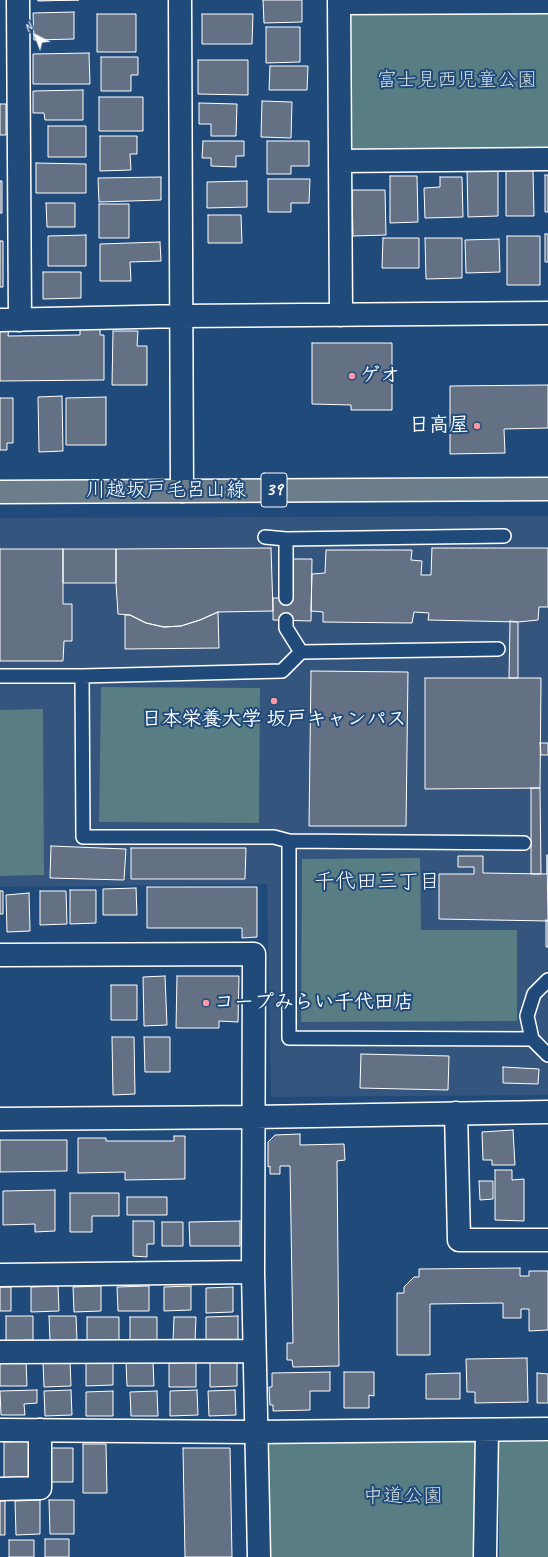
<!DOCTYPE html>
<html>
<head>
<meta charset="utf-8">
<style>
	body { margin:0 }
	#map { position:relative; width:548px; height:1557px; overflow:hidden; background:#1f4a7a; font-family:Caveat,sans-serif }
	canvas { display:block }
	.north { position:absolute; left:16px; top:16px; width:40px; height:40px; -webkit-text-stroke:3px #1f4a7a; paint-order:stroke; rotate:318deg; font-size:11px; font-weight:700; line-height:16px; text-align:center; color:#fff }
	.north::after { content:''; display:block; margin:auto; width:14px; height:18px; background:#fff; clip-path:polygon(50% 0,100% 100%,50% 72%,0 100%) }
</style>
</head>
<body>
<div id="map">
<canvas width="548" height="1557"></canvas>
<div class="north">N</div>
</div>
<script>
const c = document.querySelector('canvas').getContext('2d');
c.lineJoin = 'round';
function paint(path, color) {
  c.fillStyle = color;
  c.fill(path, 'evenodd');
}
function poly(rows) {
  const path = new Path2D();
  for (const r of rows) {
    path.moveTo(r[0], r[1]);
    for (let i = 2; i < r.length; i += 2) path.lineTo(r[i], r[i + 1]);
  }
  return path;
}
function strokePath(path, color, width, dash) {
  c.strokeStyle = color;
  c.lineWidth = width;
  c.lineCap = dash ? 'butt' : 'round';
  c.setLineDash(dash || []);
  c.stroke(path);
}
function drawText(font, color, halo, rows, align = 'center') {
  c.font = font + ' Caveat,"Klee One",sans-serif';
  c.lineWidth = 4;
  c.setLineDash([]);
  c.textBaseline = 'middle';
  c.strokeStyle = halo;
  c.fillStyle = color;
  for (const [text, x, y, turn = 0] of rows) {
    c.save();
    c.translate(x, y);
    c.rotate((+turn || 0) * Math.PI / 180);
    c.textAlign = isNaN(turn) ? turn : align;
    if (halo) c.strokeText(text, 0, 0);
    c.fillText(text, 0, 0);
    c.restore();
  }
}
const built = poly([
	[548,516,548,1095,271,1097,267,884,0,887,0,518]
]);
const green = poly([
	[548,2,548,159,340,161,339,3],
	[101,687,260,688,259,823,99,822],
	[43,709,44,875,0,876,0,710],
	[420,858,421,930,517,930,517,1021,301,1022,302,859],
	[479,1436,480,1557,268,1557,267,1438],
	[499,1442,548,1442,548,1557,499,1557]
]);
const building = poly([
	[38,0,79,0,38,1,38,0],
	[263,0,302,0,302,22,264,23,263,0],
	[74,12,74,39,34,40,33,13,74,12],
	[97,14,136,14,136,52,97,52,97,14],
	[202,14,253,14,252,44,202,44,202,14],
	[266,27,300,27,300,62,266,63,266,27],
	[89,53,90,84,33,84,33,54,89,53],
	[101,57,138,57,138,75,131,75,131,91,101,91,101,57],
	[198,60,248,60,248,95,198,94,198,60],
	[270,66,308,66,307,90,269,90,270,66],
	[83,90,83,120,45,120,44,113,33,113,33,91,83,90],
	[99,97,143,97,143,131,99,131,99,97],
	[262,101,292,102,291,138,261,137,262,101],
	[199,103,237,104,236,136,211,136,211,124,199,124,199,103],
	[0,104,6,104,6,135,0,135,0,104],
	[48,126,86,126,86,157,48,157,48,126],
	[100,136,137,136,137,154,130,154,131,170,100,171,100,136],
	[203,141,244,141,244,156,236,156,236,167,211,166,211,158,202,158,203,141],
	[267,141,309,141,309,166,291,166,291,174,267,174,267,141],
	[36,163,86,164,86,193,36,193,36,163],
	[467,170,498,170,498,216,468,217,467,170],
	[506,170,533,170,534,216,506,216,506,170],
	[545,175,548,175,548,212,545,212,545,175],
	[390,176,417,176,418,222,390,223,390,176],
	[161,177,161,200,99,202,98,178,161,177],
	[440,177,462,177,463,217,425,218,424,188,440,187,440,177],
	[268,179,310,179,309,203,291,203,291,212,268,212,268,179],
	[0,181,2,181,2,213,0,213,0,181],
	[247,181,247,207,207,208,207,182,247,181],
	[352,190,385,190,386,235,353,236,352,190],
	[46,203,75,203,75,227,47,227,46,203],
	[99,204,129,204,129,238,99,238,99,204],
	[208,215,241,215,242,243,208,243,208,215],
	[545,234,548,234,548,262,545,262,545,234],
	[86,235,86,266,48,266,48,236,86,235],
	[507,236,540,236,540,285,507,285,507,236],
	[383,238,419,238,419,268,382,268,383,238],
	[425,238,462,238,462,278,426,279,425,238],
	[499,239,500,272,466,273,465,240,499,239],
	[0,241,3,241,3,287,0,287,0,241],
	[160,242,161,261,130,262,131,281,100,281,100,244,160,242],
	[43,272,81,272,81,298,43,299,43,272],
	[0,328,9,328,8,336,80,335,80,329,100,329,100,335,104,335,104,380,0,381,0,328],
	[113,331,138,331,137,346,147,346,147,385,112,385,113,331],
	[312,343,392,343,392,410,351,410,351,405,312,404,312,343],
	[548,385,548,428,504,429,505,453,450,454,450,386,548,385],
	[62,396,63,451,39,452,38,397,62,396],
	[106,397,106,445,66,445,66,398,106,397],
	[0,398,13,398,13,443,7,443,7,450,0,450,0,398],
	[271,548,273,611,218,612,200,620,181,626,164,627,146,623,130,615,118,614,116,583,116,549,271,548],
	[432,548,548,548,548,607,539,607,538,620,518,622,428,620,429,613,414,612,412,623,323,622,323,612,311,611,312,574,325,573,326,550,412,550,411,560,422,561,421,575,431,575,432,548],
	[0,549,63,549,63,604,72,604,72,641,64,641,63,661,0,661,0,549],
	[63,549,116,549,116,583,63,583,63,549],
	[293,559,312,559,311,621,273,620,273,598,293,598,293,559],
	[218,612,219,648,125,649,125,615,130,615,146,623,164,627,181,626,200,620,218,612],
	[510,621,518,622,518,678,509,678,510,621],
	[311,671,408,672,406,826,309,826,311,671],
	[425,678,541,678,540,788,425,789,425,678],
	[540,743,548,743,548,755,541,755,540,743],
	[531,788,540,788,541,874,531,874,531,788],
	[51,846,126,849,124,880,50,878,51,846],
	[131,848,246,848,245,879,131,879,131,848],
	[547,855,548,921,439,919,439,874,474,874,474,867,458,867,458,856,483,856,483,873,547,874,547,855],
	[147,887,257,887,257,937,242,938,242,928,147,928,147,887],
	[136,888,137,915,103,915,103,889,136,888],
	[70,890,96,890,96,923,70,924,70,890],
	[0,891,3,891,3,914,0,914,0,891],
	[40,891,66,891,67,924,40,925,40,891],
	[29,893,30,931,7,932,6,895,29,893],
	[546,920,548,921,548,947,546,947,546,920],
	[165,976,167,1025,144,1026,143,977,165,976],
	[177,976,239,976,238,1022,219,1021,219,1028,176,1028,177,976],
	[111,985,137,985,137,1020,111,1020,111,985],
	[112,1037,134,1037,135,1094,113,1095,112,1037],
	[144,1037,170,1037,170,1072,145,1072,144,1037],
	[361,1054,449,1056,448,1090,360,1088,361,1054],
	[503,1067,539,1069,538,1084,503,1083,503,1067],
	[513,1130,515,1165,492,1165,492,1160,483,1160,482,1132,513,1130],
	[300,1134,300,1145,344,1144,345,1160,337,1161,339,1366,293,1367,292,1360,287,1360,287,1343,293,1343,290,1166,280,1166,280,1174,270,1174,270,1166,268,1167,268,1142,275,1135,300,1134],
	[174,1136,185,1136,185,1179,125,1180,125,1172,78,1173,78,1138,106,1138,106,1141,174,1141,174,1136],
	[0,1140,67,1140,67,1171,0,1172,0,1140],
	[495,1170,512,1170,512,1180,524,1179,524,1221,495,1220,495,1170],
	[479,1181,493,1181,493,1199,480,1200,479,1181],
	[55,1190,55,1231,35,1232,35,1224,3,1225,3,1191,55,1190],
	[70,1193,119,1193,119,1216,92,1216,92,1232,70,1232,70,1193],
	[127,1197,167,1197,167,1215,127,1215,127,1197],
	[133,1221,154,1221,154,1244,147,1244,147,1257,133,1256,133,1221],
	[240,1221,240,1246,190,1246,189,1222,240,1221],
	[162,1222,183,1222,183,1246,162,1246,162,1222],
	[520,1268,520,1276,529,1276,529,1271,548,1271,548,1330,529,1331,529,1309,521,1309,521,1318,503,1318,503,1303,430,1304,430,1355,397,1355,397,1293,404,1293,404,1287,414,1277,419,1277,419,1269,520,1268],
	[58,1286,59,1311,31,1312,31,1287,58,1286],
	[101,1286,101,1311,74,1312,73,1287,101,1286],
	[149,1286,149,1311,118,1311,117,1287,149,1286],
	[191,1286,191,1310,164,1311,164,1287,191,1286],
	[0,1287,11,1287,11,1311,0,1311,0,1287],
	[233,1287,233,1312,206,1313,206,1288,233,1287],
	[6,1316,33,1316,33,1340,6,1341,6,1316],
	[49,1316,76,1316,77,1340,50,1341,49,1316],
	[238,1316,238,1341,206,1341,206,1317,238,1316],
	[87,1317,119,1317,119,1341,87,1342,87,1317],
	[130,1317,157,1317,157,1341,130,1342,130,1317],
	[174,1317,196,1317,195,1342,173,1341,174,1317],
	[527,1358,528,1402,475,1403,475,1392,467,1392,466,1359,527,1358],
	[113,1360,113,1385,86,1386,86,1361,113,1360],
	[26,1361,27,1386,0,1386,0,1362,26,1361],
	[70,1361,71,1386,44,1387,43,1362,70,1361],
	[153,1361,154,1386,127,1386,126,1362,153,1361],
	[237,1361,237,1386,210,1387,210,1362,237,1361],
	[196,1362,196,1387,169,1387,169,1363,196,1362],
	[330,1372,330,1391,310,1391,310,1410,273,1411,273,1405,270,1405,269,1387,272,1387,272,1373,330,1372],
	[344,1372,374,1372,374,1396,369,1395,369,1408,344,1408,344,1372],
	[460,1373,460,1399,426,1399,426,1374,460,1373],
	[537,1373,548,1374,548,1403,537,1403,537,1373],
	[37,1390,37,1403,24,1404,25,1415,1,1415,0,1391,37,1390],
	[71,1390,72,1415,45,1416,44,1391,71,1390],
	[197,1390,198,1415,170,1416,170,1391,197,1390],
	[235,1390,236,1415,209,1416,208,1391,235,1390],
	[113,1391,113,1416,86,1416,86,1392,113,1391],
	[157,1391,158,1416,131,1416,130,1392,157,1391],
	[29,1441,29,1480,4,1480,4,1442,29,1441],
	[83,1444,106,1444,107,1493,83,1493,83,1444],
	[48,1448,73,1448,73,1482,49,1482,48,1448],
	[183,1448,230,1448,232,1557,185,1557,183,1448],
	[40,1500,40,1534,16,1535,15,1501,40,1500],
	[49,1500,74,1500,74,1534,50,1534,49,1500],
	[0,1501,5,1501,5,1535,0,1535,0,1501],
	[45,1539,69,1539,69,1557,45,1557,45,1539],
	[9,1540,34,1540,34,1557,9,1557,9,1540]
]);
const lane = poly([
	[265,537,286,539,504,536],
	[286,598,286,539],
	[286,620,286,628,301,652],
	[0,676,82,676,282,671,301,652,498,649],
	[82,676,83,837,274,837,289,841,524,843],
	[289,841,289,1038,532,1039],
	[548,980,534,994,527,1016,532,1039,548,1055]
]);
const street = poly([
	[18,0,20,320],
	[180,0,182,491],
	[339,0,341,315],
	[339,3,548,2],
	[340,161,548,159],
	[0,320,182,316,548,313],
	[0,955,254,954,253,1272,259,1557],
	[456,1113,459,1240,548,1240],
	[0,1119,254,1117,548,1112],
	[0,1275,253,1272],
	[0,1352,254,1351],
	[0,1430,255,1432,548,1429],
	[0,1489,40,1488,40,1430],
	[485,1557,487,1431]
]);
const primary = poly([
	[0,492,548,489]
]);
const markers = [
	[352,376,4,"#ff9aa2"],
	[477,426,4,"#ff9aa2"],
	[274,701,4,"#ff9aa2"],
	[206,1003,4,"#ff9aa2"]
];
const shields = [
	[274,490,26]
];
const shieldNames = [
	["39",274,490]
];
const parkNames = [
	["富士見西児童公園",457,81],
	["中道公園",403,1497]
];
const poiNames = [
	["ゲオ",360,376],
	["日高屋",469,426,"right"],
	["日本栄養大学 坂戸キャンパス",274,720,"center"],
	["コープみらい千代田店",214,1003]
];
const streetNames = [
	["川越坂戸毛呂山線",166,491]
];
const neighbourhoodNames = [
	["千代田三丁目",377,882]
];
paint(built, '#34557d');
paint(green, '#587d83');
paint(building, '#647084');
strokePath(building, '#fff', 1);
strokePath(lane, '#fff', 16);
strokePath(street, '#fff', 25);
strokePath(primary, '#fff', 25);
strokePath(lane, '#1f4a7a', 13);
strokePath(street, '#1f4a7a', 22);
strokePath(primary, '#6c7d8b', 22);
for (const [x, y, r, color] of markers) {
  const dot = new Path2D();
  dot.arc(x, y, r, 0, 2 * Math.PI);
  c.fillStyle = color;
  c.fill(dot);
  strokePath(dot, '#1f4a7a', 1.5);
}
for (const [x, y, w] of shields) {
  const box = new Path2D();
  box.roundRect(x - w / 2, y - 17, w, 34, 3);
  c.fillStyle = '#1f4a7a';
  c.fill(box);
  strokePath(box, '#fff', 1);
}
drawText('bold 19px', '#fff', null, shieldNames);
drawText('20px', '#d5dee0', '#1f4a7a', parkNames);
drawText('bold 20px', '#fff', '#1f4a7a', poiNames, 'left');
drawText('20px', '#fff', '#1f4a7a', streetNames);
drawText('21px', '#fff', '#1f4a7a', neighbourhoodNames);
</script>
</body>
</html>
